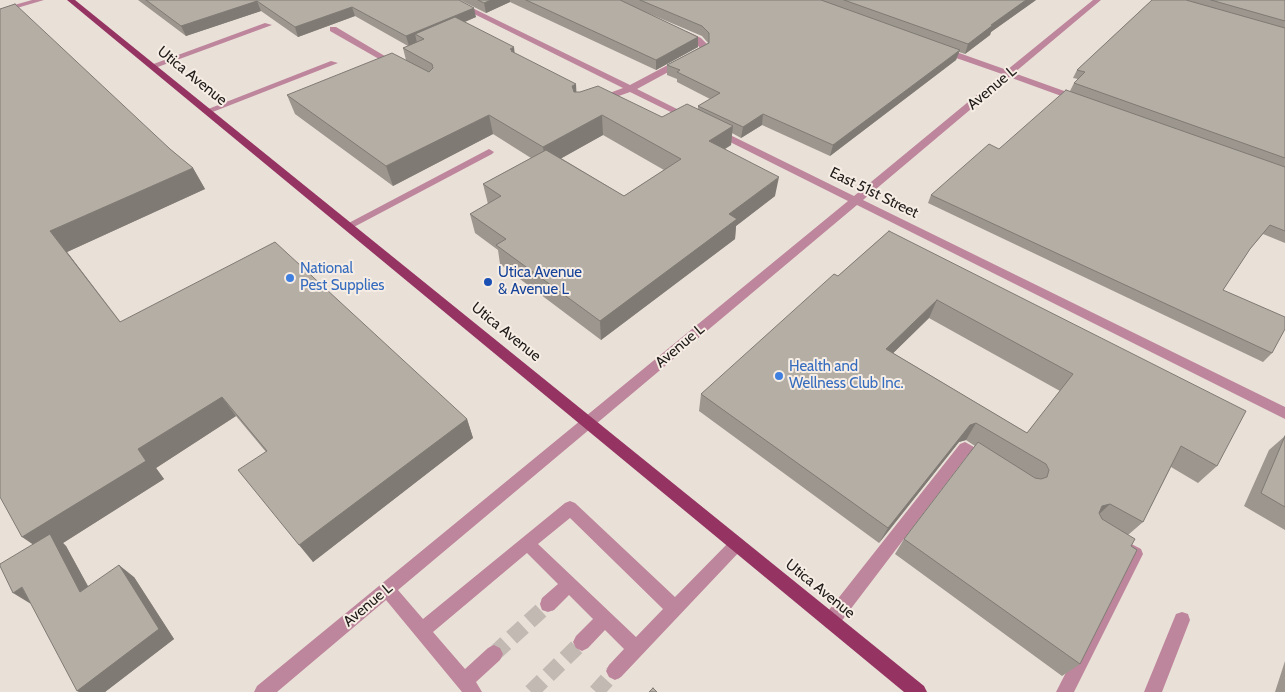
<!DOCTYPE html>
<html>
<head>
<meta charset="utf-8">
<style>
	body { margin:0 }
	canvas { display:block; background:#e9e0d8 }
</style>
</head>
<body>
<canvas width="1285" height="692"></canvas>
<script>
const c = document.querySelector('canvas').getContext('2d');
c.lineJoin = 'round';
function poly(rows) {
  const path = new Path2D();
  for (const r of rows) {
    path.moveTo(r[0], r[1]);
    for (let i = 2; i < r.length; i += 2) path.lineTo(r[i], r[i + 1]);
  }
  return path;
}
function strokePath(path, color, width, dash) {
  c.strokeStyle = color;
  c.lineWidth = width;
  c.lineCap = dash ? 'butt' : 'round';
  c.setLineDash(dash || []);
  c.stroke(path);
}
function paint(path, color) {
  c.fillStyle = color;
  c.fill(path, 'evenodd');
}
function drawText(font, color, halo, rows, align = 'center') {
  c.font = font + ' Cabin,sans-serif';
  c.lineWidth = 4;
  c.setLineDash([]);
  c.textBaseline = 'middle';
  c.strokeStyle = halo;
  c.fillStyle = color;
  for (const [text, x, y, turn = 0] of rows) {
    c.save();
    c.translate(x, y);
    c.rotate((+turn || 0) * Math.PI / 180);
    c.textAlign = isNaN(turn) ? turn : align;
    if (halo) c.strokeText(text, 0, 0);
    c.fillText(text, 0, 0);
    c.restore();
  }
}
const minorTunnel = poly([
	[494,654,548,604],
	[531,692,582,642],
	[596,692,615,671]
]);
const minor = poly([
	[32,0,44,0,0,13,0,9,32,0],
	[446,0,456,0,630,85,700,48,695,42,680,35,680,31,686,31,701,38,707,44,707,51,637,89,693,117,691,119,685,119,630,92,602,102,596,102,596,98,623,88,446,0],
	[1093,0,1101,0,1014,73,1081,97,1081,101,1075,101,1009,77,863,200,1285,407,1285,419,857,205,398,590,423,619,565,503,570,501,575,503,675,597,732,539,737,537,742,539,745,544,742,549,621,677,615,680,609,677,606,671,609,665,624,649,605,630,588,648,582,651,576,648,573,642,576,636,593,619,569,595,554,610,548,612,542,610,540,604,542,598,558,584,527,553,433,632,465,669,488,648,494,645,500,648,503,654,500,660,476,682,482,692,462,692,386,600,277,692,254,692,257,686,848,201,714,134,714,130,720,130,854,196,1002,74,939,52,939,48,945,48,1007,70,1093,0],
	[570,518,663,609,636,637,538,544,570,518],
	[265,23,272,25,155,68,148,66,265,23],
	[330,27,336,27,400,65,393,67,330,31,330,27],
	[331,61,338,63,210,113,207,114,203,111,331,61],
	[489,149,494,152,492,154,352,228,344,228,343,226,489,149],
	[965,442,990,456,992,460,990,464,985,466,967,456,837,627,831,629,825,627,823,621,825,615,960,444,965,442],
	[1120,538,1141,549,1143,554,1074,692,1056,692,1125,557,1115,550,1112,545,1115,540,1120,538],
	[1182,612,1188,614,1190,620,1162,692,1144,692,1176,614,1182,612]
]);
const major = poly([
	[67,0,75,0,924,686,927,692,904,692,67,0]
]);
const wall = poly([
	[138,0,459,0,476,17,465,22,576,92,662,117,698,109,698,106,710,99,677,82,677,79,667,75,667,65,708,43,702,36,643,11,698,37,698,47,656,70,510,2,486,13,460,0,1036,0,991,32,990,35,965,54,959,52,956,60,830,156,762,125,741,138,732,133,731,145,725,149,775,196,736,226,735,239,601,340,500,264,498,250,475,233,470,214,488,204,483,184,531,158,493,134,393,186,295,114,287,95,406,60,403,48,408,46,355,16,298,37,261,11,186,36],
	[603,135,664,170,624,196,561,158],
	[1152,0,1285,0,1285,243,1263,234,1250,249,1223,290,1272,353,1263,362,928,203,931,195,999,149,1070,91,1074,83,1078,79,1073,78,1077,70],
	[0,9,193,168,205,189,67,252,120,322,467,419,473,438,313,562,266,452,236,416,156,468,164,479,63,543,66,546,88,586,134,577,174,639,105,692,79,692,33,544],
	[889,231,1217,466,1198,483,1171,467,1143,522,1128,535,1080,664,1062,676,895,554,904,539,975,446,966,440,959,442,879,543,699,411,701,394,838,276],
	[929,318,1060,391,1027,433,893,353],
	[1285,436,1285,530,1244,506,1269,450],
	[1285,661,1285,692,1275,692]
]);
const shadedWall = poly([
	[491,0,510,0,510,2,486,13,484,3],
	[1026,0,1036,0,991,32,990,35,965,54,968,44,991,25],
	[257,1,261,11,186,36,181,26],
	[352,7,355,16,298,37,295,27],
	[474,8,476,17,424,39,415,34,417,43,409,46,406,36],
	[698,37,698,47,656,70,656,60],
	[514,47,516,65,510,49],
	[960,50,956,60,830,156,833,145],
	[576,84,577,102,572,86],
	[763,114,762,125,741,138,743,127],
	[489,115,493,134,393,186,386,166],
	[602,115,603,135,546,167,543,147],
	[733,126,731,145,707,160,709,141],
	[193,168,205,189,67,252,136,342,50,231],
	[779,177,775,196,736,226,735,239,601,340,600,321,729,214],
	[937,300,929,318,879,367,886,349],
	[222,397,236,416,156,468,164,479,63,543,66,546,97,603,80,592,47,554,22,537,138,449],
	[467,419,473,438,313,562,299,545],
	[976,423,966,440,959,442,879,543,888,528,970,425],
	[1110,504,1094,519,1102,506],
	[119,565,134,577,174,639,105,692,79,692,77,691],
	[22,587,31,604,13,593]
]);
const building = poly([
	[146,0,459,0,474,8,406,36,352,7,295,27,257,1,181,26,146,0],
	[478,0,491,0,484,3,478,0],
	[526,0,620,0,698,37,656,60,526,0],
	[640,0,821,0,960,50,833,145,763,114,743,127,698,106,720,93,677,72,680,70,667,65,709,43,709,33,702,26,640,0],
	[844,0,1026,0,991,25,993,25,968,44,844,0],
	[1152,0,1186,0,1285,28,1285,158,1074,83,1085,72,1077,70,1152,0],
	[1211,0,1285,0,1285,21,1211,0],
	[15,4,170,149,193,168,50,231,120,322,275,242,467,419,299,545,238,470,267,451,222,397,138,449,146,461,22,537,0,497,0,9,15,4],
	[455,17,514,47,510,49,513,50,511,51,576,84,572,86,574,92,580,92,598,86,662,117,687,104,733,126,709,141,779,177,729,214,737,219,600,321,496,245,506,239,470,214,501,196,483,184,546,150,624,196,681,159,602,115,543,147,489,115,386,166,287,95,392,53,429,72,433,68,432,64,403,48,424,39,415,34,455,17],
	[1066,90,1285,167,1285,231,1270,225,1250,249,1223,290,1285,317,1285,329,1272,353,931,195,989,144,999,149,1066,90],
	[889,231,1246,411,1217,466,1181,446,1143,522,1110,504,1102,506,1099,513,1102,519,1135,539,1131,546,1137,550,1080,664,904,539,978,442,1035,478,1041,479,1047,477,1049,470,1046,464,976,423,970,425,888,528,701,394,834,274,838,276,889,231],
	[937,300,1073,374,1027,433,886,349,937,300],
	[1285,436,1285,507,1261,493,1285,436],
	[50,534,80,592,119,565,159,629,77,691,22,587,13,593,0,566,0,564,50,534],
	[653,688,657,692,649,692,653,688]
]);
const markers = [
	[290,278,5,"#3f7fe0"],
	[488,282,5,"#1a4fb4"],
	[779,376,5,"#3f7fe0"]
];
const streetNames = [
	["Utica Avenue",192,76,39],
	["Avenue L",992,88,-40],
	["East 51st Street",874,193,26],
	["Utica Avenue",506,332,39],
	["Avenue L",680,346,-40],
	["Utica Avenue",820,589,39],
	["Avenue L",368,605,-40]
];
const shopNames = [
	["National",300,269],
	["Pest Supplies",300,286],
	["Health and",789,367],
	["Wellness Club Inc.",789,384]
];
const transitNames = [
	["Utica Avenue",498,273],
	["& Avenue L",498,290]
];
strokePath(minorTunnel, '#c1b9b2', 16, [16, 8]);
paint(minor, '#be869c');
paint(major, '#953462');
paint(wall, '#9c968e');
paint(shadedWall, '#7f7a74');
paint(building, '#b5aea5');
strokePath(building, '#7f7a74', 1);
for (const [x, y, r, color] of markers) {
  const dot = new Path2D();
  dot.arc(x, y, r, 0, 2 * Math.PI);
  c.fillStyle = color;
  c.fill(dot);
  strokePath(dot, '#f6ede5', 2);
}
drawText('15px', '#1f1b19', '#f6ede5', streetNames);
drawText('15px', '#366cbe', '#f6ede5', shopNames, 'left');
drawText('15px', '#164399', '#f6ede5', transitNames, 'left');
</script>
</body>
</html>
